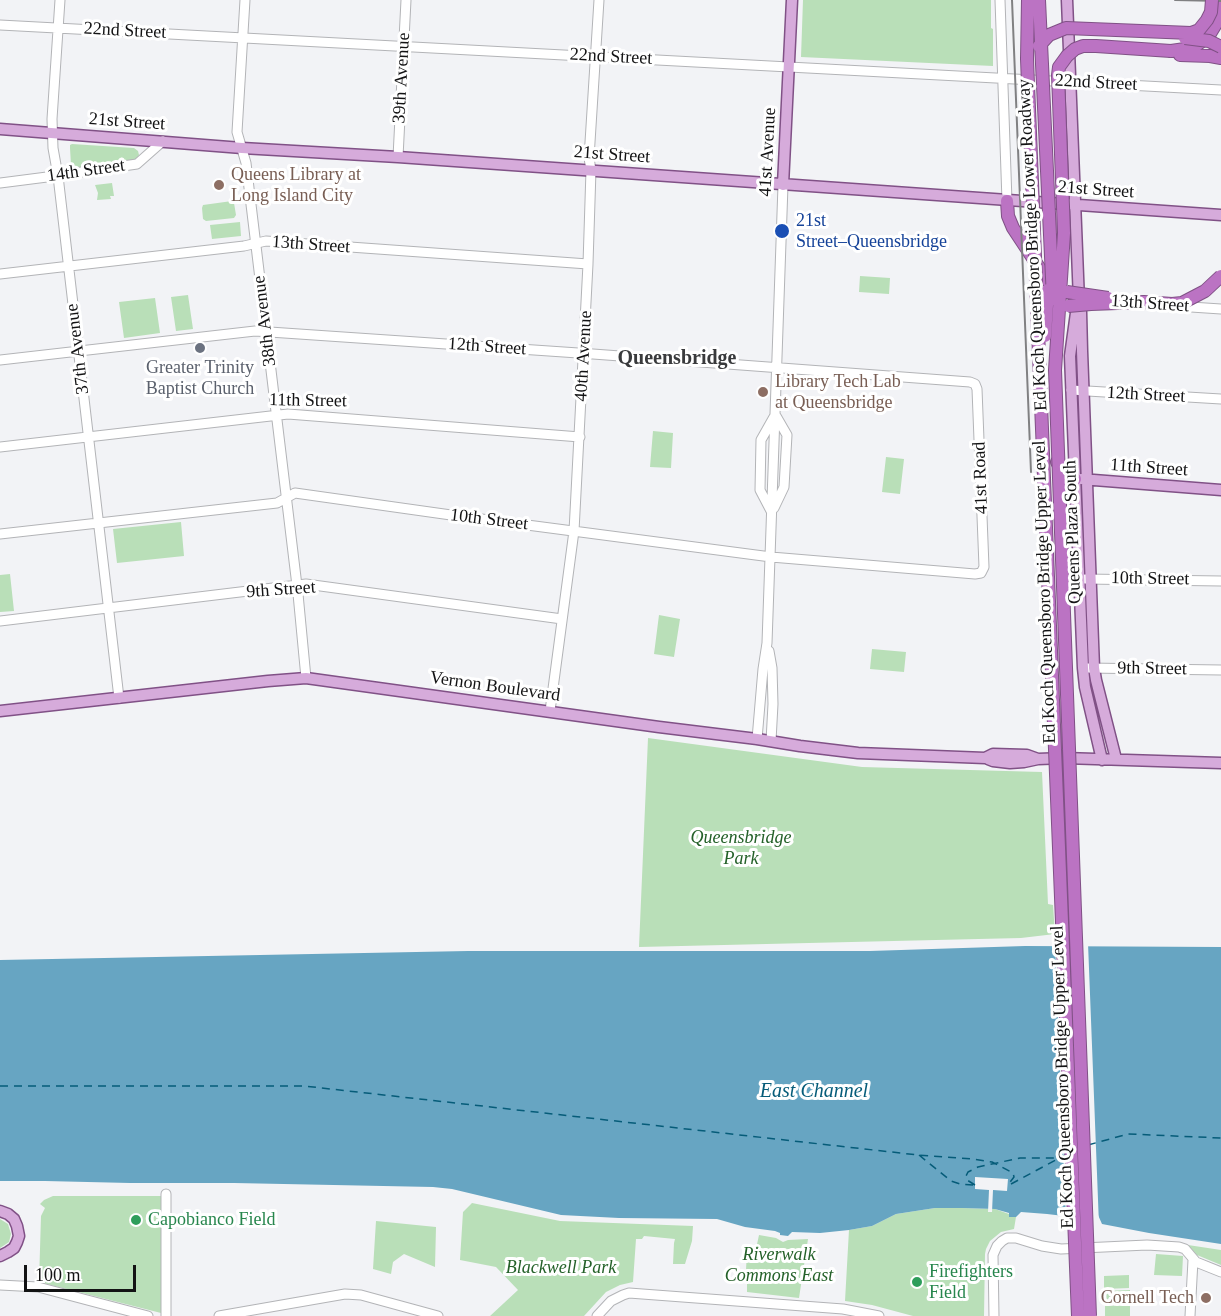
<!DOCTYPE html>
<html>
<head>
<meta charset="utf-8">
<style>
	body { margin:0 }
	#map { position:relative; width:1221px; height:1316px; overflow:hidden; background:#f2f3f6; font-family:"Times New Roman",serif }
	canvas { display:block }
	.scale { position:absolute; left:24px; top:1265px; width:112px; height:27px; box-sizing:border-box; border:3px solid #131314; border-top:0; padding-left:8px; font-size:18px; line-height:21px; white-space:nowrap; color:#131314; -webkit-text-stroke:4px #fff; paint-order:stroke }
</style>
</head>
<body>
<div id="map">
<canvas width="1221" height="1316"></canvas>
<div class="scale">100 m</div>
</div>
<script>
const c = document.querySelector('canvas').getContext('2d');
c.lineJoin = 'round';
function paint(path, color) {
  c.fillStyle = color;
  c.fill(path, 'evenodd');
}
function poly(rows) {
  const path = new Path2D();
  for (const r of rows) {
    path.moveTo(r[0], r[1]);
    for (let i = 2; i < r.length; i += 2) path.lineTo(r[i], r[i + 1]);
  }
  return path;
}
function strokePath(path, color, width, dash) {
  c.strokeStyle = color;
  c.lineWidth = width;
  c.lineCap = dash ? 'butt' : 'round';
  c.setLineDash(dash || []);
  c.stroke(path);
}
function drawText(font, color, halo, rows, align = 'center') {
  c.font = font + ' "Times New Roman",serif';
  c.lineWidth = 6;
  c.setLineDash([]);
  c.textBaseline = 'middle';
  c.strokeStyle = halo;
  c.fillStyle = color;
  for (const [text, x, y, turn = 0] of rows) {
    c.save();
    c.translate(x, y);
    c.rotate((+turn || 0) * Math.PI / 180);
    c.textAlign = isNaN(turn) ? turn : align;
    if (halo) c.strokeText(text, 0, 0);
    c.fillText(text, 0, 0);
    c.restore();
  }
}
const green = poly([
	[803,0,991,0,991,28,993,29,993,66,801,57],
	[72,144,134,148,138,151,139,155,137,158,134,161,75,170,73,169,71,165,70,148,70,145],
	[112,183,114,196,110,196,111,199,97,200,98,193,95,185],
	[232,201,234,203,236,215,234,218,206,221,203,219,202,208,203,205],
	[240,222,241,236,212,239,210,225],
	[860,276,890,278,889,294,859,292],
	[188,295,193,329,176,331,171,297],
	[155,298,160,333,124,338,119,302],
	[653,431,673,433,671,468,650,467],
	[886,457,904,459,900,494,882,492],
	[181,522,184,556,117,563,113,529],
	[10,574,14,611,0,612,0,575],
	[659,615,680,619,674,657,654,654],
	[872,649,906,652,904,672,870,669],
	[648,738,862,767,1042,772,1048,904,1053,905,1055,934,1021,938,639,947],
	[53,1196,164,1196,161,1313,39,1282,41,1216,45,1208,40,1204,44,1200],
	[472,1203,560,1221,693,1226,692,1241,685,1264,673,1264,674,1243,675,1239,644,1236,642,1239,636,1239,633,1282,620,1285,606,1292,584,1316,490,1316,518,1290,496,1267,460,1260,463,1212],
	[935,1208,962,1208,995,1209,1009,1214,1010,1217,1016,1217,1014,1229,1001,1232,990,1241,986,1249,985,1254,984,1316,913,1316,872,1305,845,1301,849,1230,872,1226,896,1214],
	[0,1219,8,1224,11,1234,9,1242,0,1248],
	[376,1221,436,1227,435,1267,404,1254,393,1262,391,1274,373,1269],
	[759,1235,776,1238,783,1242,788,1240,808,1239,799,1298,747,1292,747,1280,753,1280,754,1271,746,1270,747,1250,753,1250,756,1249],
	[1188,1245,1221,1250,1221,1265,1197,1255],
	[1156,1254,1183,1256,1182,1276,1154,1275],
	[1129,1275,1129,1288,1104,1289,1104,1276],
	[1130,1290,1130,1303,1105,1304,1104,1291],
	[1130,1305,1130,1316,1105,1316,1105,1306]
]);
const water = poly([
	[1025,946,1221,947,1221,1244,1149,1233,1102,1224,1098,1215,1065,1211,1066,1214,1064,1216,1047,1214,1021,1212,1016,1217,1009,1217,1009,1213,995,1209,962,1208,935,1208,896,1214,872,1226,849,1230,820,1233,792,1232,788,1236,780,1235,780,1233,775,1231,745,1227,717,1219,619,1218,561,1215,452,1189,433,1187,234,1183,130,1183,45,1181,0,1181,0,960,468,951,870,951]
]);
const pier = poly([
	[1055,943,1088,943,1099,1225,1096,1218,1069,1215,1066,1218],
	[975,1177,1008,1179,1007,1191,993,1190,992,1212,988,1212,989,1190,975,1189]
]);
const ferry = poly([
	[0,1086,304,1086,918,1155,972,1159,992,1162,1013,1173,1014,1177,1007,1186],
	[1088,1145,1128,1134,1221,1138],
	[919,1155,951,1181,960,1184,973,1185],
	[1011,1184,1067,1154],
	[975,1185,967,1180,966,1176,968,1172,978,1167,1020,1158,1057,1158]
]);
const minor = poly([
	[60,0,52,119,53,148,58,176,119,698],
	[245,0,237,132,246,163,298,594,306,678],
	[1000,0,1007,201],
	[0,25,1221,90],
	[398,157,406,0],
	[0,183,47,177,137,164,163,141],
	[0,274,244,246,266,241,588,264],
	[1176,306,1221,309],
	[0,360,255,331,593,354,970,382,975,384,977,389,984,567,981,573,975,574,771,557,451,515,295,493,277,503,0,534],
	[1071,390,1221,399],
	[0,447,288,414,580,437],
	[774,508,784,487,787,435,776,416],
	[771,511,760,490,761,440,774,417],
	[1085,579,1221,581],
	[0,621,306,584,562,619],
	[769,651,772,668,773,704,771,741],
	[1088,668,1221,670],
	[550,711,574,531,588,264,591,170,589,158,599,0],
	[757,739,763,669,767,643,783,185],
	[0,1285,38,1287,148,1316],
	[166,1316,166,1194],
	[219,1316,345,1294,361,1295,438,1316],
	[597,1316,611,1301,623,1295,629,1293,843,1309,879,1316],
	[994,1316,993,1255,997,1246,1002,1241,1007,1238,1016,1238,1042,1246,1061,1249,1147,1245,1179,1247,1185,1249,1196,1262,1221,1272],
	[1190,1316,1193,1260]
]);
const major = poly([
	[1067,0,1079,301,1081,312,1082,351,1094,668,1096,680,1116,759],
	[0,129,242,148,398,157,1221,215],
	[783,185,792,0],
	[1076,313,1070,356,1083,668,1085,687,1102,760],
	[1081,479,1221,490],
	[0,711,268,681,306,678,659,727,757,739,800,746,858,753,985,758,993,754,1027,755,1038,759],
	[988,759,993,761,1010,763,1024,762,1038,759,1064,758,1221,763],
	[0,1211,8,1214,14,1219,17,1226,19,1236,17,1242,14,1248,8,1252,0,1256]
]);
const highway = poly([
	[1171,51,1192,48,1208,37,1217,22,1221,1],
	[1180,55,1210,56,1221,58],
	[1007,201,1008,216,1013,228,1048,281,1057,289],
	[1057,462,1064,474,1068,477,1075,479]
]);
const rail = poly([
	[1012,0,1031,472],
	[1175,0,1221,1]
]);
const highwayBridge = poly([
	[1028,0,1027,59,1078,1316],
	[1039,0,1053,299],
	[1185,38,1209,41,1221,47],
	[1039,46,1049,35,1066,28,1191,33,1199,30,1207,20,1211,12,1212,0],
	[1067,292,1108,298],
	[1068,306,1091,304,1144,302,1172,304,1182,303,1205,291,1221,276],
	[1045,336,1048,290],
	[1090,1316,1055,370,1064,233,1058,75,1059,67,1067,56,1075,49,1083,46,1096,46,1171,51]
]);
const markers = [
	[219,185,6,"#8d6e63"],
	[782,231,8,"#1a4fb4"],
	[200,348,6,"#6b7280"],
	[763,392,6,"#8d6e63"],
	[136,1220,6,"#2e9e5b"],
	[917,1282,6,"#2e9e5b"],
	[1206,1298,6,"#8d6e63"]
];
const streetNames = [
	["22nd Street",125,31,3],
	["22nd Street",611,57,3],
	["39th Avenue",402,78,-87],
	["22nd Street",1096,83,3],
	["21st Street",127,122,4],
	["41st Avenue",768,152,-87],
	["21st Street",612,155,4],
	["14th Street",86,171,-8],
	["21st Street",1096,190,4],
	["13th Street",311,245,4],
	["Ed Koch Queensboro Bridge Lower Roadway",1033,245,-93],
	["13th Street",1150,304,4],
	["38th Avenue",265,321,-97],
	["12th Street",487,347,4],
	["37th Avenue",78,349,-97],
	["40th Avenue",584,356,-87],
	["12th Street",1146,395,3],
	["11th Street",308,401,1],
	["11th Street",1149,468,4],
	["41st Road",981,478,-92],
	["10th Street",489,520,7],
	["Queens Plaza South",1073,532,-92],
	["10th Street",1150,579,1],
	["9th Street",281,590,-4],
	["Ed Koch Queensboro Bridge Upper Level",1045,592,-92],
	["9th Street",1152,669,1],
	["Vernon Boulevard",495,687,8],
	["Ed Koch Queensboro Bridge Upper Level",1063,1077,-92]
];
const educationNames = [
	["Queens Library at",231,175],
	["Long Island City",231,196],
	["Library Tech Lab",775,382],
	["at Queensbridge",775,403],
	["Cornell Tech",1194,1298,"right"]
];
const transitNames = [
	["21st",796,221],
	["Street–Queensbridge",796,242]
];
const worshipNames = [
	["Greater Trinity",200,368],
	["Baptist Church",200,389]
];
const parkNames = [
	["Queensbridge",741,838],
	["Park",741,859],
	["Riverwalk",779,1255],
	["Commons East",779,1276],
	["Blackwell Park",561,1268]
];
const leisureNames = [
	["Capobianco Field",148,1220],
	["Firefighters",929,1272],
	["Field",929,1293]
];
const neighbourhoodNames = [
	["Queensbridge",677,359]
];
const waterNames = [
	["East Channel",814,1092]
];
paint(green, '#b9dfb8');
paint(water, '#67a5c2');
paint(pier, '#f2f3f6');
strokePath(ferry, '#065c79', 1.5, [8, 6]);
strokePath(minor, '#b3b4b7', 11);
strokePath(major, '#805186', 13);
strokePath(highway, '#805186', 14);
strokePath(minor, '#fff', 9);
strokePath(major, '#d6abdb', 10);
strokePath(highway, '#bb73c3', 12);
strokePath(rail, '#808082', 2);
strokePath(highwayBridge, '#805186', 14, []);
strokePath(highwayBridge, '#bb73c3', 12);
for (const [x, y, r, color] of markers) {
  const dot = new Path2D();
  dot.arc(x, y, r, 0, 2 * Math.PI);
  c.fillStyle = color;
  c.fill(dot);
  strokePath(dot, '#fff', 2);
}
drawText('18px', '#131314', '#fff', streetNames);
drawText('18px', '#785e54', '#fff', educationNames, 'left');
drawText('18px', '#164399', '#fff', transitNames, 'left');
drawText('18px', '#5b616d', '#fff', worshipNames);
drawText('italic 18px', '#246129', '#fff', parkNames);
drawText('18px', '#27864d', '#fff', leisureNames, 'left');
drawText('bold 20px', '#393a3c', '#fff', neighbourhoodNames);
drawText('italic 20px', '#065c79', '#fff', waterNames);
</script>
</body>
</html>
